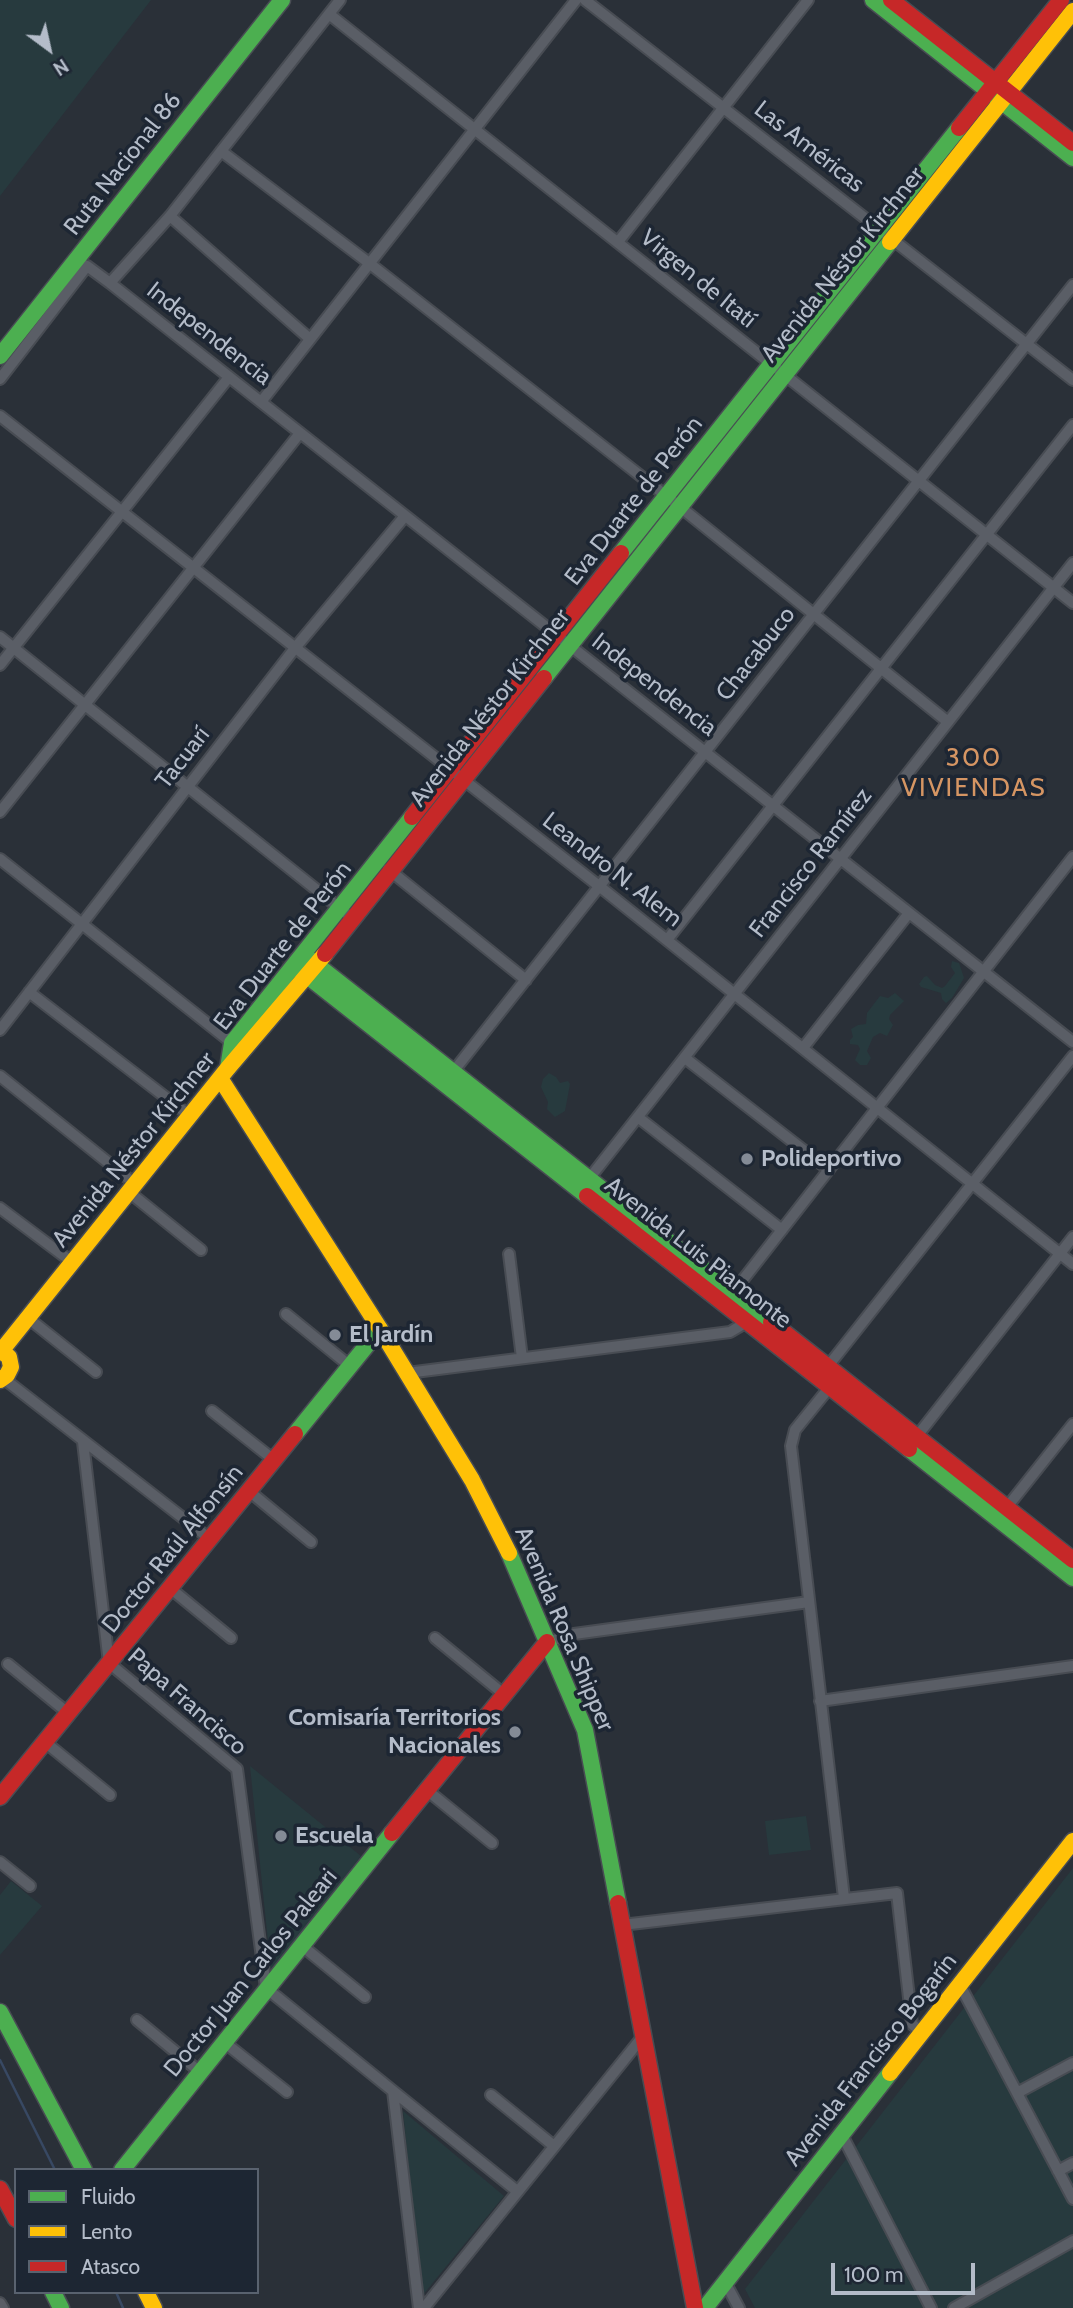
<!DOCTYPE html>
<html>
<head>
<meta charset="utf-8">
<style>
	body { margin:0 }
	#map { position:relative; width:1073px; height:2308px; overflow:hidden; background:#2a3038; font-family:Cabin,sans-serif }
	canvas { display:block }
	.legend { position:absolute; left:14px; top:2168px; width:245px; height:126px; box-sizing:border-box; background:#1d2633; border:2px solid #59626f; margin:0; padding:9px 12px; list-style:none; font-size:21px; color:#b4bcc9 }
	.legend li { display:flex; align-items:center; gap:14px; height:35px }
	.legend b { width:35px; border:2px solid #59626f }
	.north { position:absolute; left:14px; top:14px; width:70px; height:70px; -webkit-text-stroke:5px #1d2633; paint-order:stroke; rotate:147deg; font-size:19px; font-weight:700; line-height:28px; text-align:center; color:#b4bcc9 }
	.north::after { content:''; display:block; margin:auto; width:24px; height:32px; background:#b4bcc9; clip-path:polygon(50% 0,100% 100%,50% 72%,0 100%) }
	.scale { position:absolute; left:831px; top:2263px; width:144px; height:32px; box-sizing:border-box; border:4px solid #b4bcc9; border-top:0; padding-left:9px; font-size:21px; line-height:24px; white-space:nowrap; color:#b4bcc9; -webkit-text-stroke:5px #1d2633; paint-order:stroke }
</style>
</head>
<body>
<div id="map">
<canvas width="1073" height="2308"></canvas>
<ul class="legend">
<li><b style="height:9px;background:#4caf50"></b>Fluido</li>
<li><b style="height:9px;background:#ffc107"></b>Lento</li>
<li><b style="height:9px;background:#c62828"></b>Atasco</li>
</ul>
<div class="north">N</div>
<div class="scale">100 m</div>
</div>
<script>
const c = document.querySelector('canvas').getContext('2d');
c.lineJoin = 'round';
function paint(path, color) {
  c.fillStyle = color;
  c.fill(path, 'evenodd');
}
function poly(rows) {
  const path = new Path2D();
  for (const r of rows) {
    path.moveTo(r[0], r[1]);
    for (let i = 2; i < r.length; i += 2) path.lineTo(r[i], r[i + 1]);
  }
  return path;
}
function strokePath(path, color, width, dash) {
  c.strokeStyle = color;
  c.lineWidth = width;
  c.lineCap = dash ? 'butt' : 'round';
  c.setLineDash(dash || []);
  c.stroke(path);
}
function drawText(font, color, halo, rows, align = 'center') {
  c.font = font + ' Cabin,sans-serif';
  c.lineWidth = 7;
  c.setLineDash([]);
  c.textBaseline = 'middle';
  c.strokeStyle = halo;
  c.fillStyle = color;
  for (const [text, x, y, turn = 0] of rows) {
    c.save();
    c.translate(x, y);
    c.rotate((+turn || 0) * Math.PI / 180);
    c.textAlign = isNaN(turn) ? turn : align;
    if (halo) c.strokeText(text, 0, 0);
    c.fillText(text, 0, 0);
    c.restore();
  }
}
const green = poly([
	[0,0,151,0,0,196],
	[952,961,959,963,964,978,952,998,946,1003,942,999,941,993,921,987,919,984,924,977,927,976,935,985,942,988,945,986,955,973,951,967],
	[895,993,904,1001,890,1015,889,1019,893,1025,887,1036,880,1033,873,1037,867,1051,871,1058,867,1065,860,1065,855,1060,860,1049,858,1045,850,1044,850,1040,853,1037,851,1029,858,1025,866,1024,867,1013,880,996,888,998],
	[549,1073,556,1077,560,1083,568,1081,570,1084,565,1111,555,1117,547,1109,548,1102,541,1087,543,1079],
	[250,1766,361,1856,271,1971],
	[806,1816,811,1850,769,1855,765,1821],
	[1073,1868,1073,2308,755,2308,745,2289],
	[11,1881,42,1906,0,1955,0,1895],
	[403,2111,504,2196,422,2296]
]);
const stream = poly([
	[0,2060,55,2170],
	[116,2292,123,2308]
]);
const street = poly([
	[585,0,1073,380],
	[329,14,1073,603],
	[221,151,369,263,679,506,948,722],
	[170,216,310,339],
	[618,242,808,0],
	[75,261,87,266,110,283,1073,1042],
	[110,283,170,216,340,0],
	[0,379,87,266],
	[261,402,576,0],
	[0,416,599,886,1073,1264],
	[0,637,352,918],
	[0,665,229,377],
	[0,812,300,433],
	[0,859,236,1046],
	[388,869,526,980],
	[667,940,1073,425],
	[29,992,190,1116],
	[0,1030,295,648,405,516],
	[803,1048,909,913],
	[685,1058,829,1170],
	[0,1076,135,1184],
	[449,1077,1073,285],
	[639,1118,782,1230],
	[585,1184,1073,563],
	[129,1192,201,1250],
	[0,1208,72,1262],
	[509,1254,522,1358],
	[731,1295,1073,857],
	[286,1314,350,1366],
	[28,1318,96,1372],
	[825,1370,1073,1056],
	[407,1373,730,1332,752,1319],
	[3,1378,210,1539],
	[833,1383,795,1430,791,1446,844,1898],
	[212,1411,274,1460],
	[914,1440,1073,1237],
	[83,1442,109,1663,237,1769,266,1988,393,2091,419,2308],
	[249,1491,311,1542],
	[1004,1511,1073,1424],
	[170,1588,231,1638],
	[435,1638,506,1696],
	[547,1642,574,1634,809,1602],
	[8,1664,68,1713],
	[820,1701,1073,1666],
	[45,1742,110,1795],
	[428,1791,492,1843],
	[0,1862,30,1886],
	[622,1925,897,1893,912,2024,922,2033],
	[301,1945,365,1997],
	[960,1985,1073,2199],
	[137,2020,200,2072],
	[224,2042,287,2092],
	[393,2091,517,2191],
	[1017,2093,1073,2063],
	[491,2095,554,2146],
	[842,2135,931,2308],
	[1058,2171,1073,2163],
	[725,2282,739,2308],
	[0,2303,3,2308],
	[424,2308,644,2035],
	[954,2308,1073,2241]
]);
const fast = poly([
	[873,0,1073,158],
	[0,356,282,0],
	[621,553,959,128],
	[544,678,890,242],
	[308,958,771,1322],
	[301,971,587,1196],
	[228,1068,232,1043,412,817],
	[295,1434,380,1329],
	[909,1449,1073,1578],
	[509,1553,585,1730,618,1903],
	[0,2012,84,2170],
	[122,2170,392,1833],
	[53,2292,61,2308],
	[705,2308,890,2073]
]);
const slow = poly([
	[890,242,1073,11],
	[220,1078,380,1329,472,1480,509,1553],
	[0,1350,9,1357,11,1367,7,1375,0,1380],
	[2,1350,228,1068,325,954],
	[890,2073,1073,1841],
	[146,2292,154,2308]
]);
const jam = poly([
	[891,0,1073,143],
	[959,128,1061,0],
	[412,817,621,553],
	[325,954,544,678],
	[587,1196,909,1449],
	[771,1322,1073,1560],
	[0,1797,295,1434],
	[392,1833,547,1642],
	[618,1903,695,2308],
	[0,2189,16,2219]
]);
const markers = [
	[747,1159,7,"#848b96"],
	[335,1335,7,"#848b96"],
	[515,1732,7,"#848b96"],
	[281,1836,7,"#848b96"]
];
const streetNames = [
	["Las Américas",809,147,38],
	["Ruta Nacional 86",123,164,-52],
	["Avenida Néstor Kirchner",843,265,-51],
	["Virgen de Itatí",698,279,39],
	["Independencia",209,334,38],
	["Eva Duarte de Perón",634,501,-52],
	["Chacabuco",756,654,-52],
	["Independencia",654,685,38],
	["Avenida Néstor Kirchner",490,708,-52],
	["Tacuarí",183,758,-52],
	["Francisco Ramírez",811,863,-52],
	["Leandro N. Alem",612,870,38],
	["Eva Duarte de Perón",283,946,-52],
	["Avenida Néstor Kirchner",134,1150,-51],
	["Avenida Luis Piamonte",698,1253,38],
	["Doctor Raúl Alfonsín",173,1549,-51],
	["Avenida Rosa Shipper",564,1629,67],
	["Papa Francisco",187,1702,41],
	["Doctor Juan Carlos Paleari",251,1973,-51],
	["Avenida Francisco Bogarín",871,2060,-52]
];
const poiNames = [
	["Polideportivo",761,1159],
	["El Jardín",349,1335],
	["Comisaría Territorios",501,1718,"right"],
	["Nacionales",501,1746,"right"],
	["Escuela",295,1836]
];
const neighbourhoodNames = [
	["300",974,758],
	["VIVIENDAS",974,788]
];
paint(green, '#273a3e');
strokePath(stream, '#384963', 2.5);
strokePath(street, '#484c53', 14);
strokePath(fast, '#484c53', 19);
strokePath(slow, '#484c53', 19);
strokePath(jam, '#484c53', 19);
strokePath(street, '#5a5e66', 10);
strokePath(fast, '#4caf50', 16);
strokePath(slow, '#ffc107', 16);
strokePath(jam, '#c62828', 16);
for (const [x, y, r, color] of markers) {
  const dot = new Path2D();
  dot.arc(x, y, r, 0, 2 * Math.PI);
  c.fillStyle = color;
  c.fill(dot);
  strokePath(dot, '#1d2633', 2.5);
}
drawText('24px', '#b4bcc9', '#1d2633', streetNames);
drawText('bold 24px', '#b4bcc9', '#1d2633', poiNames, 'left');
c.letterSpacing = '2px';
drawText('26px', '#d59563', '#1d2633', neighbourhoodNames);
c.letterSpacing = '0px';
</script>
</body>
</html>
